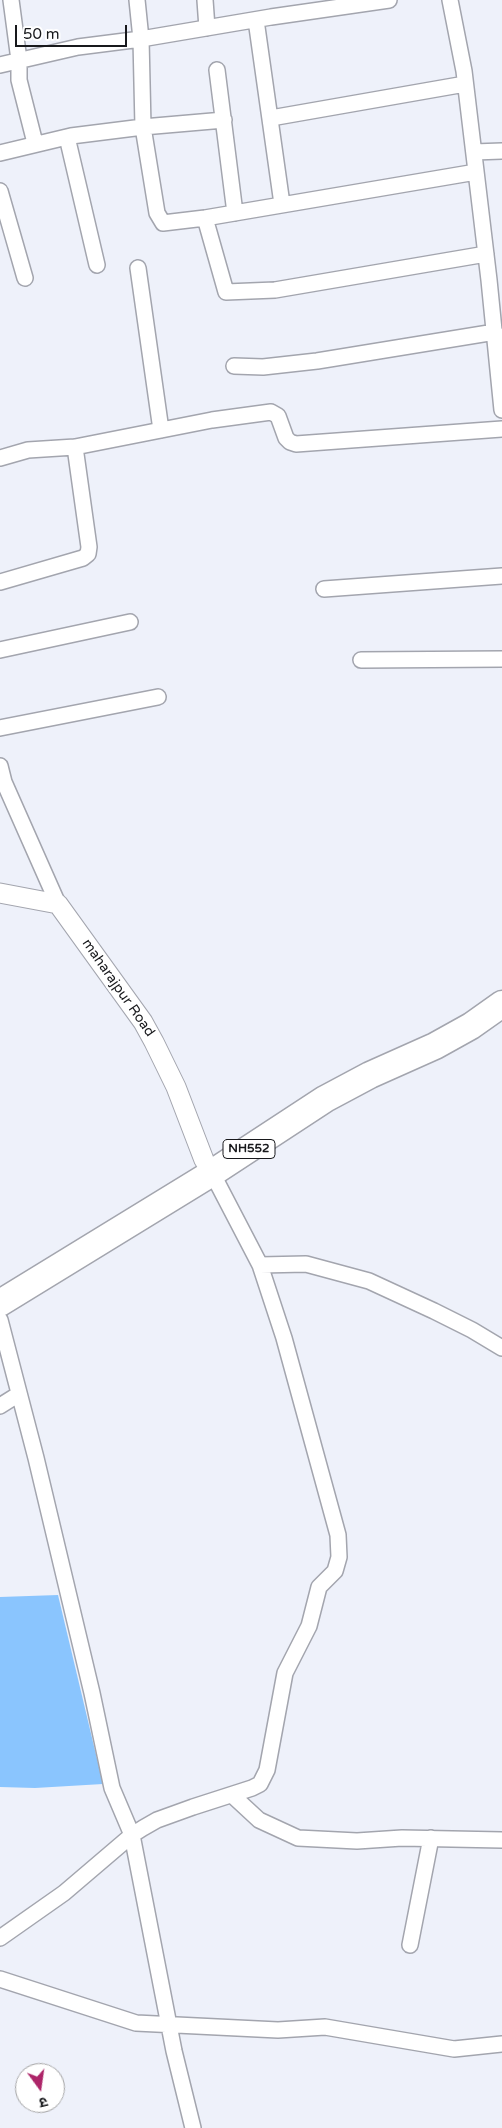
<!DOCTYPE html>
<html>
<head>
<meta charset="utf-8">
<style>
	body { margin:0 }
	#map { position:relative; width:502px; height:2128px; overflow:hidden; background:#eef1fa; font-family:"Varela Round","Noto Sans Devanagari",sans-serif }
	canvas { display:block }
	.north { position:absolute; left:15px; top:2063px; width:50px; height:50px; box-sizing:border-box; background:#fff; border:1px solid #a3a3a4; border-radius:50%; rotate:166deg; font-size:14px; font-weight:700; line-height:20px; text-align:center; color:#18191c }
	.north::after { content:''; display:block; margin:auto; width:18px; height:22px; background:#ad2569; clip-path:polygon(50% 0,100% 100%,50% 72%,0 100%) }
	.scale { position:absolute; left:15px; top:25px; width:112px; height:22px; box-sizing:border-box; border:2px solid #18191c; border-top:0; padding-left:6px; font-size:15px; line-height:18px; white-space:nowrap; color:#18191c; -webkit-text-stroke:4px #fff; paint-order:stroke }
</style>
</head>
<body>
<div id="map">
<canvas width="502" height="2128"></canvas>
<div class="north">उ</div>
<div class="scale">50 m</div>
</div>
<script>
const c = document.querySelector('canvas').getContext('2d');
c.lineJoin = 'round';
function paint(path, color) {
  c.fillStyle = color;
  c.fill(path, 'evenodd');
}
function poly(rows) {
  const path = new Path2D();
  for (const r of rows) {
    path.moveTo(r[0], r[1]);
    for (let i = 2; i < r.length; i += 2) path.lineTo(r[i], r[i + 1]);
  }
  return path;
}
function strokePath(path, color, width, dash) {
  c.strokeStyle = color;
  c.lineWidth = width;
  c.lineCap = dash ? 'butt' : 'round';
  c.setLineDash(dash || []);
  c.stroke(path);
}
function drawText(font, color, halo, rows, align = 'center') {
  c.font = font + ' "Varela Round",sans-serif';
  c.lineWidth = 4.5;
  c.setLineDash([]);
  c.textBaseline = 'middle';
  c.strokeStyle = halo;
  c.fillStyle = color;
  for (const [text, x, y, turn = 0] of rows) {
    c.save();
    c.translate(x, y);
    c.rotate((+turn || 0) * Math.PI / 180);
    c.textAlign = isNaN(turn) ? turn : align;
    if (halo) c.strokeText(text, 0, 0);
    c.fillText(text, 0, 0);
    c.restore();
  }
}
const water = poly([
	[58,1595,103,1784,35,1788,0,1787,0,1597]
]);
const minor = poly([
	[11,0,19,60,19,80,35,143],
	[137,0,141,39,143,127,157,213,163,223,205,218,476,172],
	[205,0,207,28],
	[450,0,464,71,489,280,502,410],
	[256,20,282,204],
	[0,65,78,47,141,39,271,17,389,0],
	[217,70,235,213],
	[271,118,465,84],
	[67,137,97,265],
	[474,152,502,151],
	[0,153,71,136,143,127,224,120],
	[0,191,25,278],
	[205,218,226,292,275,290,486,254],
	[138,268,161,430],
	[234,366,263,367,317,361,495,332],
	[0,458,28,450,75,447,212,420,271,412,278,416,286,438,290,442,296,444,502,429],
	[0,582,83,558,88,554,89,547,75,447],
	[324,589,502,576],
	[0,650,130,622],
	[361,660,502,659],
	[0,728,158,697],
	[0,766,4,782,58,904],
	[209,1167,260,1265,306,1264,369,1281,434,1311,472,1330,502,1348],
	[0,1320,36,1458,92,1693,112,1788,132,1835,174,2051,193,2128],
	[0,1406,19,1394],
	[232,1795,259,1820,298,1838,357,1841,402,1838,502,1840],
	[0,1938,64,1893,132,1835,143,1828,157,1820,193,1807,252,1788,260,1784,267,1770,285,1673,309,1626,319,1587,335,1571,339,1557,338,1535,284,1338,260,1265],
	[410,1945,431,1838],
	[0,1979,136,2023,278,2030,325,2027,454,2049,502,2044]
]);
const tertiary = poly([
	[0,893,58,904,143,1022,154,1042,176,1087,204,1160]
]);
const trunk = poly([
	[0,1303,212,1173,325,1099,370,1075,435,1046,471,1026,502,1004]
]);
const shields = [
	[249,1149,52]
];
const shieldNames = [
	["NH552",249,1149]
];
const streetNames = [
	["maharajpur Road",118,988,55]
];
paint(water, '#8ac5fe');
strokePath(minor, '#a3a5ae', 18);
strokePath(tertiary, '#a3a5ae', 21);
strokePath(trunk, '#a3a5ae', 29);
strokePath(minor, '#fff', 15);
strokePath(tertiary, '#fff', 19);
strokePath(trunk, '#fff', 26);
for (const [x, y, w] of shields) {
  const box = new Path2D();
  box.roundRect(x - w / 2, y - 9.5, w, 19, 4);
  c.fillStyle = '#fff';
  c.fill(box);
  strokePath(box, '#18191c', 1);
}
drawText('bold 12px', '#18191c', null, shieldNames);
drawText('14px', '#18191c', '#fff', streetNames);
</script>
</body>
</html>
